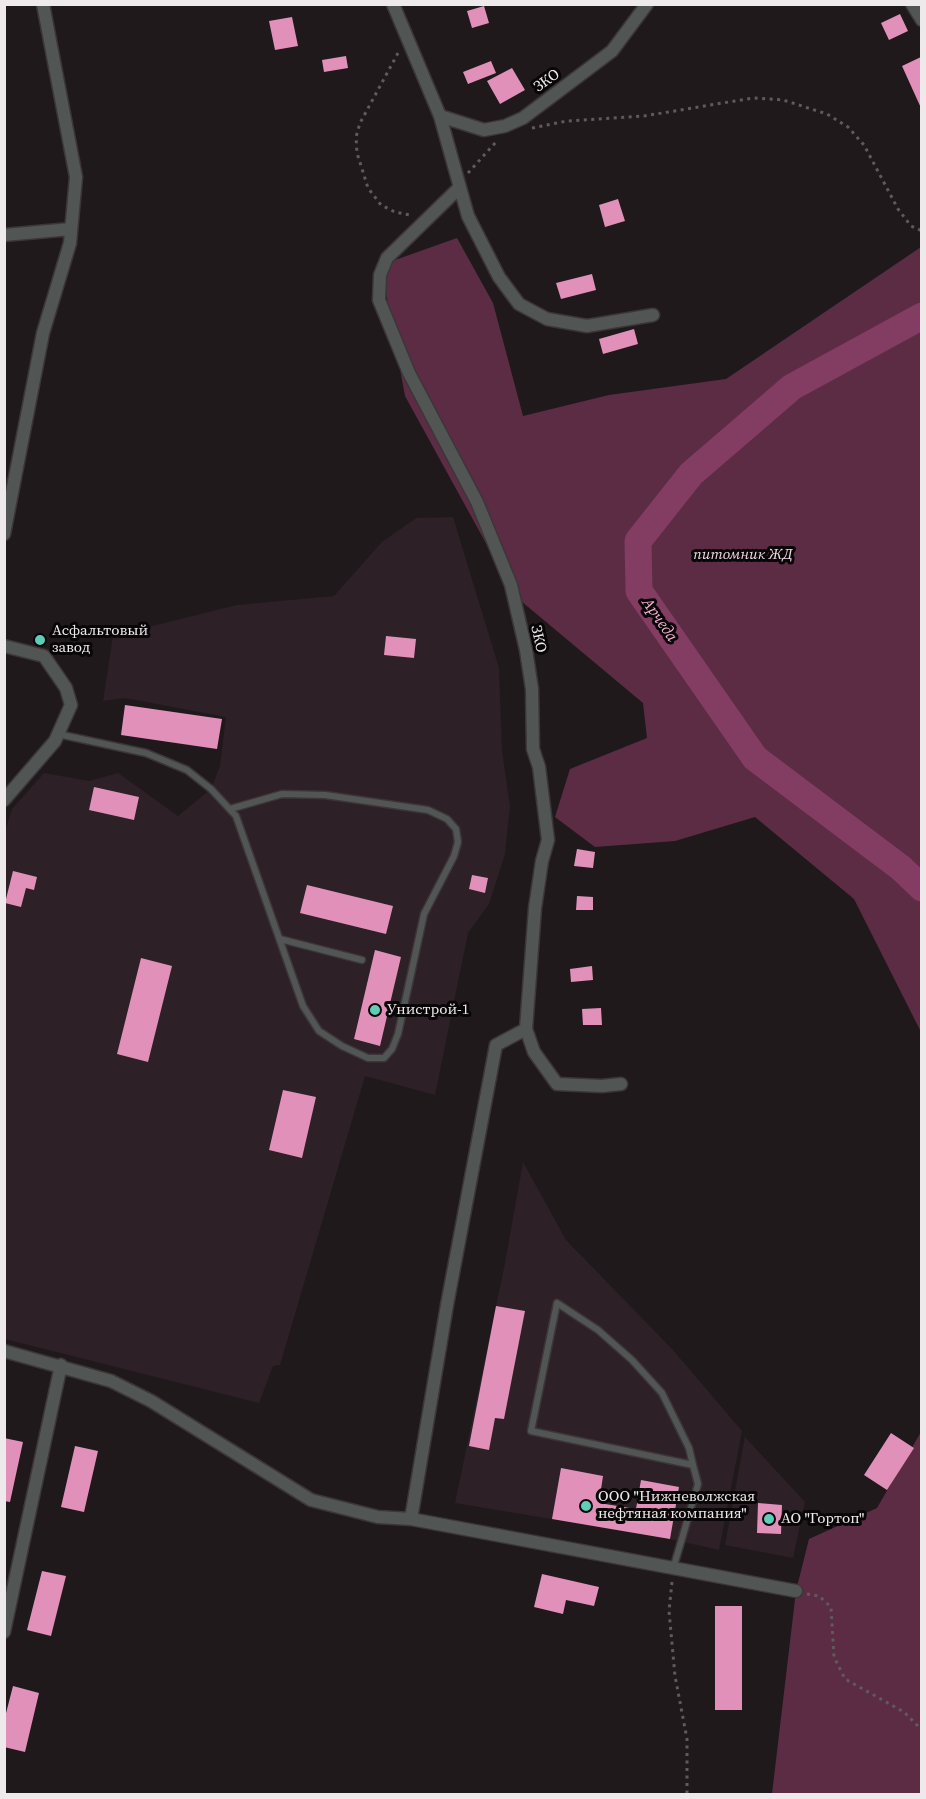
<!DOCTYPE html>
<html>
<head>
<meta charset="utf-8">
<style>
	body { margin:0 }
	#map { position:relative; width:926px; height:1799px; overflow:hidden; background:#20191c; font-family:"Source Serif 4",serif }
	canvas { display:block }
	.frame { position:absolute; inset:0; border:6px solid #eee9eb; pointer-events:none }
</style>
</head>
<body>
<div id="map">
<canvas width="926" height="1799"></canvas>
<div class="frame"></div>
</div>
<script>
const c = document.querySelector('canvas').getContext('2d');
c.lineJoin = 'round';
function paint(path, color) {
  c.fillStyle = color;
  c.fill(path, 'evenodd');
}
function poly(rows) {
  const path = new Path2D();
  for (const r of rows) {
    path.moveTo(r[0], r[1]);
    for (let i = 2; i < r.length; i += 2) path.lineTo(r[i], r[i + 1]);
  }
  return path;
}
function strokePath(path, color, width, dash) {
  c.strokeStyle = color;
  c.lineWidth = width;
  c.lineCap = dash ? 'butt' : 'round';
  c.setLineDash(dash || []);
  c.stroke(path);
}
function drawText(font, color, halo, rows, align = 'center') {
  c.font = font + ' "Source Serif 4",serif';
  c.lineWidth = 6;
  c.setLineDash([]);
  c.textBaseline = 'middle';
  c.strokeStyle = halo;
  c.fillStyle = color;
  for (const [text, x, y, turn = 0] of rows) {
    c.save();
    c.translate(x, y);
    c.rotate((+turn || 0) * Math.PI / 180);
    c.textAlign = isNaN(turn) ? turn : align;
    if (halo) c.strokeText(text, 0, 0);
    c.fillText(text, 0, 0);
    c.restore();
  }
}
const built = poly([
	[453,517,499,668,502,751,510,806,505,854,489,904,468,933,435,1095,365,1076,280,1365,273,1366,259,1403,5,1339,4,835,12,809,44,773,89,781,118,773,178,816,211,789,220,766,226,717,125,698,103,701,113,636,237,605,334,596,382,542,416,518],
	[523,1162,566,1240,673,1350,742,1431,719,1550,670,1539,455,1503,505,1263],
	[745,1437,805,1502,793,1558,725,1545]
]);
const green = poly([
	[457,238,493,303,523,416,609,395,726,379,921,247,921,1032,854,899,755,817,675,841,595,847,555,817,570,769,647,738,643,703,515,596,405,396,381,265],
	[921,1432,921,1794,772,1794,796,1591,809,1539,877,1508]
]);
const river = poly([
	[922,316,792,387,691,474,638,541,639,591,755,758,901,868,922,888]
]);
const building = poly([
	[484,6,489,23,472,28,467,11],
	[900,14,908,31,889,40,881,23],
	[292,17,298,46,275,50,269,21],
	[346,56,348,68,324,72,322,60],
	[921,57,921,108,902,66],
	[491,61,496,73,468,84,463,72],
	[512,68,525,90,500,104,487,81],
	[618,199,625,221,605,227,599,205],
	[592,274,596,290,561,299,556,283],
	[634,329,638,344,603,354,599,339],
	[386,636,416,639,414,658,384,655],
	[125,705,222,719,217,749,121,735],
	[94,787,139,797,134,820,89,810],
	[577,849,595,852,593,868,574,866],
	[13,871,37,877,34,890,26,888,21,907,5,903],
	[472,875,488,878,485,893,469,889],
	[307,885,393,906,386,934,300,913],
	[577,896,593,897,593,910,576,910],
	[375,950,401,957,380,1046,354,1039],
	[141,958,172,966,148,1062,117,1054],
	[592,966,593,980,571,982,570,969],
	[601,1008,602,1025,583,1025,582,1009],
	[283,1090,316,1097,302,1158,269,1150],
	[496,1306,525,1311,504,1419,495,1418,489,1450,469,1446],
	[891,1433,914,1448,887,1490,864,1475],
	[4,1438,23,1442,10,1502,4,1501],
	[75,1446,98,1451,84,1512,61,1507],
	[561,1468,603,1476,599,1503,636,1509,641,1480,679,1487,670,1539,552,1519],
	[758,1503,782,1505,781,1534,757,1533],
	[42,1571,66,1576,51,1636,27,1630],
	[542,1574,599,1587,594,1606,566,1600,563,1614,534,1607],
	[715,1606,742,1606,742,1710,715,1710],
	[13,1686,39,1693,25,1752,4,1747,4,1721]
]);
const path = poly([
	[398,53,360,123,356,137,357,153,368,188,381,205,395,212,410,215],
	[532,128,567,121,644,116,753,98,783,100,827,114,848,127,864,145,898,209,911,226,922,231],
	[468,173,496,142],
	[672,1582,669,1611,675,1676,687,1739,687,1794],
	[807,1594,819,1596,831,1607,834,1657,845,1679,904,1712,922,1730]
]);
const lane = poly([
	[58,734,146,753,187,770,211,789,236,816,303,1006,319,1031,342,1046,368,1058,384,1058,392,1049,398,1034,424,914,454,856,458,842,456,829,447,819,428,810,325,795,282,794,230,809],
	[280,939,362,960],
	[673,1569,698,1484,693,1465,689,1448,662,1393,632,1360,598,1330,557,1303,531,1431,693,1465]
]);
const street = poly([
	[393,4,440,116,468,216,499,277,519,304,547,319,587,326,653,315],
	[912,4,922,20],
	[440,116,484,130,505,126,523,118,612,51,647,4],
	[460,187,387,258,380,275,379,300,409,373,477,502,511,585,526,650,532,689,533,749,539,767,548,840,542,861,535,908,526,1029,534,1052,557,1084,602,1086,621,1084],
	[4,235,71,229],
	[4,534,43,333,70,243,76,177,43,4],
	[4,646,44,656,66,688,71,705,55,741,4,800],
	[4,1351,111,1381,151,1401,311,1500,378,1517,411,1519,796,1591],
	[411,1519,447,1305,496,1045,526,1029],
	[4,1632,61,1365]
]);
const markers = [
	[40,640,6,"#5eceb8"],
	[375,1010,6,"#5eceb8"],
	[586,1506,6,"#5eceb8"],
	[769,1519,6,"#5eceb8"]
];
const streetNames = [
	["ЗКО",547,81,-36],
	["ЗКО",538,639,78]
];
const parkNames = [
	["питомник ЖД",743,555]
];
const poiNames = [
	["Асфальтовый",52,631],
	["завод",52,648],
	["Унистрой-1",387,1010],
	["ООО \"Нижневолжская",598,1497],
	["нефтяная компания\"",598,1514],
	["АО \"Гортоп\"",781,1519]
];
const waterNames = [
	["Арчеда",659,620,55]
];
paint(built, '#2d2026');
paint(green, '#5c2c45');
strokePath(river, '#833c62', 27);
paint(building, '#e191b9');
strokePath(lane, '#3d3639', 9);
strokePath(street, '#3d3639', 15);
strokePath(path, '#605a5c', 3, [3, 4.5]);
strokePath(lane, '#515554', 6);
strokePath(street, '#515554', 12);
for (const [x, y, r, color] of markers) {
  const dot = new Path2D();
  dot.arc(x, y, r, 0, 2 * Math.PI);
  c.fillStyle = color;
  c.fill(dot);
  strokePath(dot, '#080607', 2);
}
drawText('15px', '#eee9eb', '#080607', streetNames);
drawText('italic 15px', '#f2dce6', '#080607', parkNames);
drawText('15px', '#eee9eb', '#080607', poiNames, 'left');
drawText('italic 16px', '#f5b5d3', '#080607', waterNames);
</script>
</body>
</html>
